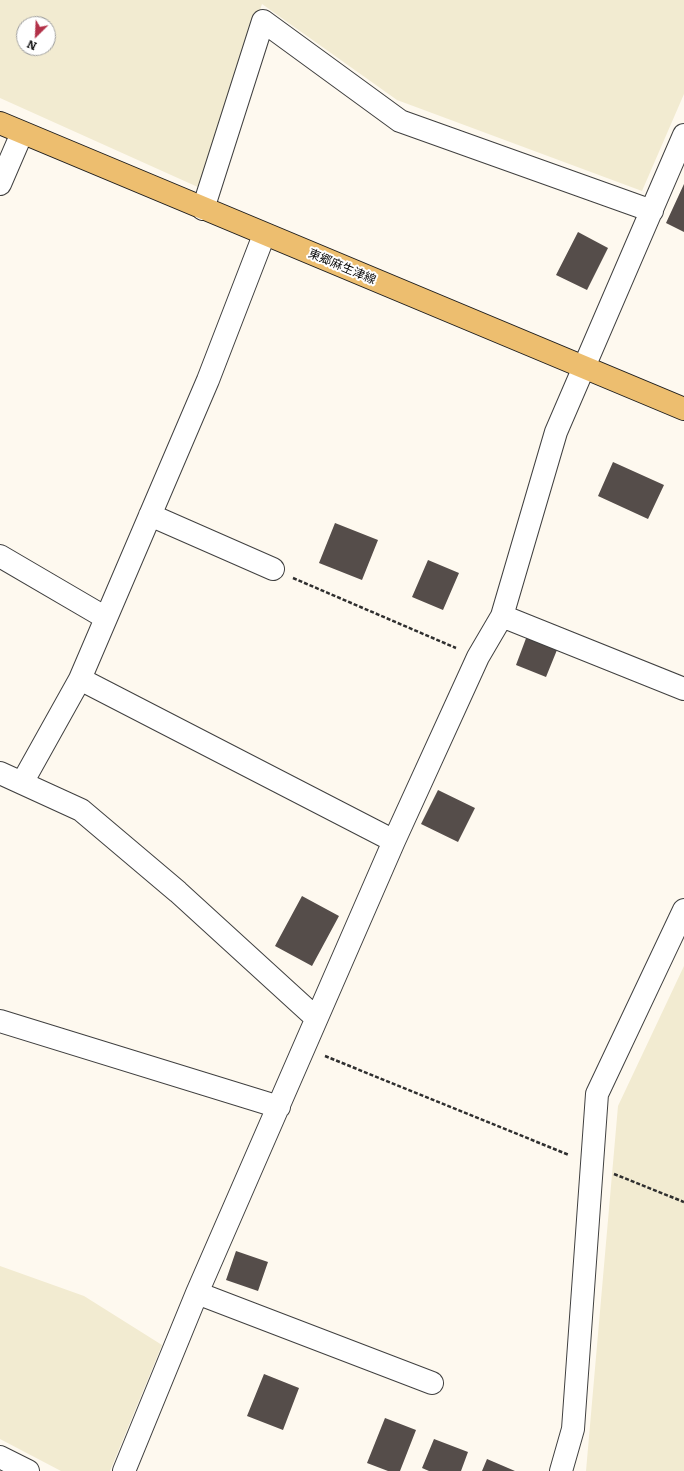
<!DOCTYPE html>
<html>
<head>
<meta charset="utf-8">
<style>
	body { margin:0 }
	#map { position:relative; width:684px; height:1471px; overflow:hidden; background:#fef9ef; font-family:Literata,serif }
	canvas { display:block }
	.north { position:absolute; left:16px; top:16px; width:40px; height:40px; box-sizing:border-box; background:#fff; border:1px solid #9e9e9e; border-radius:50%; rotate:204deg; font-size:11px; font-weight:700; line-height:16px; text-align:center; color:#0d0d0d }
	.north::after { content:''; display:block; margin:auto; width:14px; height:18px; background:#b23148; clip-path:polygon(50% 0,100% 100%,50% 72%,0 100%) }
</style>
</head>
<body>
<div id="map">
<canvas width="684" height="1471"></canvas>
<div class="north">N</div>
</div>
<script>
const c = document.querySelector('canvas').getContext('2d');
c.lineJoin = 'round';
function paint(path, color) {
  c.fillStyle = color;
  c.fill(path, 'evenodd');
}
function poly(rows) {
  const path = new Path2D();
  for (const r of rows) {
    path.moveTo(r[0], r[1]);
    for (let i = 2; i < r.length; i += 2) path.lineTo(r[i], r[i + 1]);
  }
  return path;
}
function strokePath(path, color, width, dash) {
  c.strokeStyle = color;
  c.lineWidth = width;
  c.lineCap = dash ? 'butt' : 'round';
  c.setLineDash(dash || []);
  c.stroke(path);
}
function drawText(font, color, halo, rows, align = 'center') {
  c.font = font + ' Literata,"Noto Sans JP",serif';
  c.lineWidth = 4;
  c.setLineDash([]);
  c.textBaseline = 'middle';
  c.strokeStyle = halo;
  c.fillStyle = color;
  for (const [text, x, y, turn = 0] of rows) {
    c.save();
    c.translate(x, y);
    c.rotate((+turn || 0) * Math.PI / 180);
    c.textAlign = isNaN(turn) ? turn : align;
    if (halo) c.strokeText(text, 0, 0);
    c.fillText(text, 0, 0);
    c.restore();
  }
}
const farmland = poly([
	[0,0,684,0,684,94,642,191,397,100,262,4,200,188,0,98],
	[24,24,48,24,48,48,24,48],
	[684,966,684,1471,586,1471,618,1106],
	[0,1266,84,1296,162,1345,110,1471,61,1471,0,1439]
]);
const building = poly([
	[684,184,684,232,666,223],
	[578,232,608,248,587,290,556,275],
	[613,462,664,485,648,519,598,496],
	[335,523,378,540,362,580,319,563],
	[428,560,459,573,443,610,412,597],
	[528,633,559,645,546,677,516,665],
	[438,790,475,808,458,842,421,824],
	[302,896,339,916,312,966,275,946],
	[236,1251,268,1262,258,1291,226,1280],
	[264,1374,299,1388,283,1430,247,1416],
	[385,1418,416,1430,400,1471,388,1471,367,1463],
	[434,1439,468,1452,461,1471,429,1471,422,1468],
	[487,1459,515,1471,482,1471]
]);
const path = poly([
	[293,578,456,648],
	[325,1056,569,1155],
	[614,1174,684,1202]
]);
const minor = poly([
	[0,184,22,133],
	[203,209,263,21,400,121,652,211],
	[150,515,273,569],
	[0,556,106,618],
	[502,616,684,689],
	[80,679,394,841],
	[0,773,81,810,178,892,316,1018],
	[22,783,80,679,208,380,264,235],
	[0,1021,279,1107],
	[197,1293,432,1383],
	[0,1457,28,1471],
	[124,1471,197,1293,394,841,478,657,502,616,556,432,684,135],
	[561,1471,573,1429,597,1094,684,910]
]);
const major = poly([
	[0,123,684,409]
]);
const streetNames = [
	["東郷麻生津線",342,267,23]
];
paint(farmland, '#f2ebd1');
paint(building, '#554d4a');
strokePath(minor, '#404040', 24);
strokePath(major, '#1e1e1e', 24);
strokePath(path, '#2f2f2f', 2.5, [4, 2]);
strokePath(minor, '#fff', 22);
strokePath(major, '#edbe6f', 22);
drawText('12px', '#0d0d0d', '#fff', streetNames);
</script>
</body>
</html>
